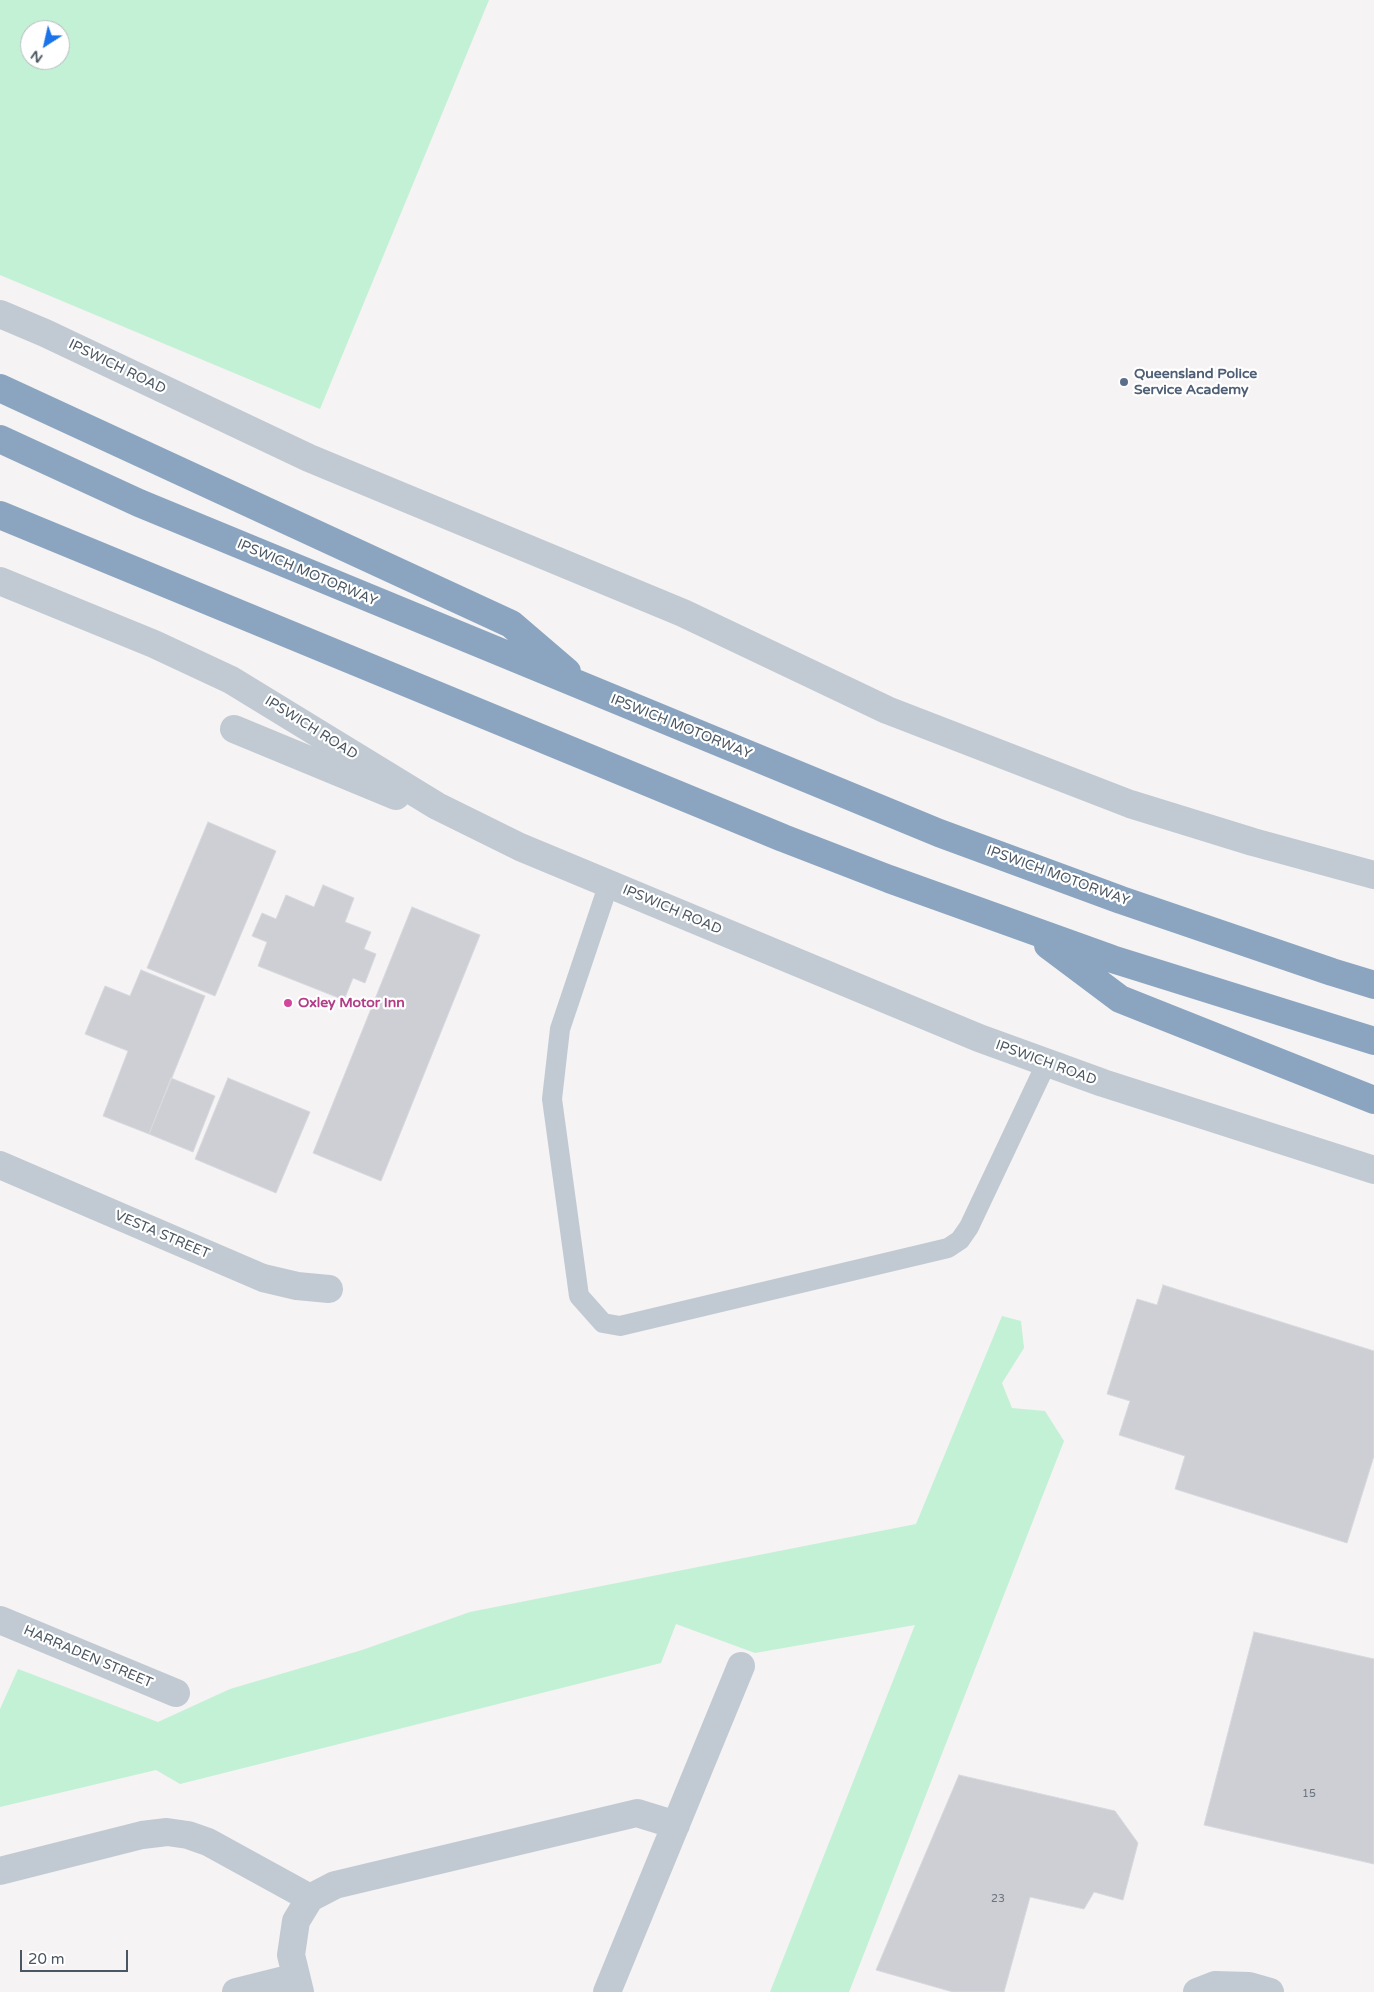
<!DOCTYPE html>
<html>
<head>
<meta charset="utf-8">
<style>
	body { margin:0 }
	#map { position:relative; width:1374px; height:1992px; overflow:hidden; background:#f5f3f3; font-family:"Varela Round",sans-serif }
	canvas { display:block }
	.north { position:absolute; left:20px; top:20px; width:50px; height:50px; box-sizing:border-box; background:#fff; border:1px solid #b7bbc0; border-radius:50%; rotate:215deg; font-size:14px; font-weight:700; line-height:20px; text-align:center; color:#4a5661 }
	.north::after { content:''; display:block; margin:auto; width:18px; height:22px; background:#1a73e8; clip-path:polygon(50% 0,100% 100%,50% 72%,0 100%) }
	.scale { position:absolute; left:20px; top:1950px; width:108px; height:22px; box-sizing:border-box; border:2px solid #4a5661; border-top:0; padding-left:6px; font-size:15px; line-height:18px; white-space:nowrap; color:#4a5661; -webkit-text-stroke:4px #fff; paint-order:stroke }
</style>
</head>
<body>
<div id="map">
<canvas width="1374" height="1992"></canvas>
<div class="north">N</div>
<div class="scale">20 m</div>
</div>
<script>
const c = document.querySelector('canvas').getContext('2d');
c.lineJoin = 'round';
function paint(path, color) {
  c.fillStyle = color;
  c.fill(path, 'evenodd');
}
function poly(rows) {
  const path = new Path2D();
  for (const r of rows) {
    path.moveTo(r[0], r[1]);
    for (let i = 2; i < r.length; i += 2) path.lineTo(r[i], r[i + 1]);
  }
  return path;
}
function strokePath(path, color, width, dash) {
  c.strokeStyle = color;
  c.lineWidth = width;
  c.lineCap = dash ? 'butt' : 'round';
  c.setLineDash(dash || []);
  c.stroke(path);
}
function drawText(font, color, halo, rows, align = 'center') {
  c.font = font + ' "Varela Round",sans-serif';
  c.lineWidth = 4.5;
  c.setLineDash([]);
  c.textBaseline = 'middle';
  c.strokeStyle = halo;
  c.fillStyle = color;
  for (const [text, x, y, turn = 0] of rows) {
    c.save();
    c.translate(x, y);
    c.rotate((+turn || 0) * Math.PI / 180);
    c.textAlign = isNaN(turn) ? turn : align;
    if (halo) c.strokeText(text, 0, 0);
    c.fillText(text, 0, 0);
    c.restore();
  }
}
const green = poly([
	[0,0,489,0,320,409,0,275],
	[30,30,60,30,60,60,30,60],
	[1002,1316,1021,1321,1024,1348,1002,1383,1012,1408,1045,1411,1064,1441,849,1992,770,1992,915,1625,755,1653,676,1624,661,1663,180,1784,156,1770,0,1807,0,1709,18,1669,158,1722,230,1689,362,1650,470,1612,916,1524]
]);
const building = poly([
	[208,822,276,851,215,996,147,968,208,822],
	[323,885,354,898,345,922,371,932,364,949,376,954,365,983,353,978,344,1000,258,966,267,942,252,936,262,913,276,919,286,895,314,907,323,885],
	[412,907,480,935,381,1181,313,1153,412,907],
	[141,970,205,996,149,1134,103,1116,128,1051,85,1034,105,986,130,996,141,970],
	[171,1078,215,1096,193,1152,149,1134,171,1078],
	[228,1078,310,1112,276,1193,195,1159,228,1078],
	[1163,1285,1374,1351,1374,1456,1347,1543,1175,1489,1185,1456,1119,1435,1130,1401,1107,1394,1137,1299,1157,1305,1163,1285],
	[1254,1632,1374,1659,1374,1864,1204,1825,1254,1632],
	[959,1775,1115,1811,1138,1843,1123,1900,1094,1892,1084,1909,1030,1897,1004,1992,953,1992,876,1970,959,1775]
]);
const service = poly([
	[609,883,560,1029,552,1099,579,1296,603,1323,620,1326,948,1248,960,1240,969,1227,1046,1064]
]);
const minor = poly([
	[0,314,45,333,309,458,683,613,887,710,1130,804,1253,842,1374,875],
	[0,581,154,644,231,680,437,806,520,847,979,1038,1103,1083,1374,1170],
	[234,729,396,796],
	[0,1165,263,1278,297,1286,329,1289],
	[0,1620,176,1693],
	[0,1871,142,1835,167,1832,188,1835,208,1842,310,1898],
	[236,1992,296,1977],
	[300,1992,291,1955,296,1921,310,1898,335,1885,637,1813,676,1825],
	[607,1992,741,1666],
	[1197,1992,1215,1985,1249,1986,1270,1992]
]);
const motorway = poly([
	[0,388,511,624,567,672],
	[0,439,139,503,939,833,1121,900,1332,972,1374,985],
	[0,515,783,838,889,879,1112,959,1374,1041],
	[1048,945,1120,999,1374,1100]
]);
const markers = [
	[1124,382,5,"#5c6f8a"],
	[288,1003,5,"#d1479c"]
];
const numberNames = [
	["15",1309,1794],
	["23",998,1899]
];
const streetNames = [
	["IPSWICH ROAD",117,367,26],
	["IPSWICH MOTORWAY",307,573,23],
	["IPSWICH MOTORWAY",681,727,22],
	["IPSWICH ROAD",311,728,32],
	["IPSWICH MOTORWAY",1058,876,20],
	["IPSWICH ROAD",672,910,23],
	["IPSWICH ROAD",1046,1063,20],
	["VESTA STREET",162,1235,23],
	["HARRADEN STREET",88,1657,23]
];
const serviceNames = [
	["Queensland Police",1134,374],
	["Service Academy",1134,390]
];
const hotelNames = [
	["Oxley Motor Inn",298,1003]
];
paint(green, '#c3f1d5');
paint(building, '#cdcfd5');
strokePath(building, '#d7d9de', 1);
strokePath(service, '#c1cad2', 20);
strokePath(minor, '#c1cad2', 28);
strokePath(motorway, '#8ba5c1', 28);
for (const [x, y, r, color] of markers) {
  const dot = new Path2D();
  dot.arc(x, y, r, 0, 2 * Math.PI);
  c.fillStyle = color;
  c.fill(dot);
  strokePath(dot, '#fff', 2);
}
drawText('11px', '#6b747e', null, numberNames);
drawText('14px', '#4a5661', '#fff', streetNames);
drawText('bold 14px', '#4e5e75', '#fff', serviceNames, 'left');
drawText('bold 14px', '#b23c85', '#fff', hotelNames, 'left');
</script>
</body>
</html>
